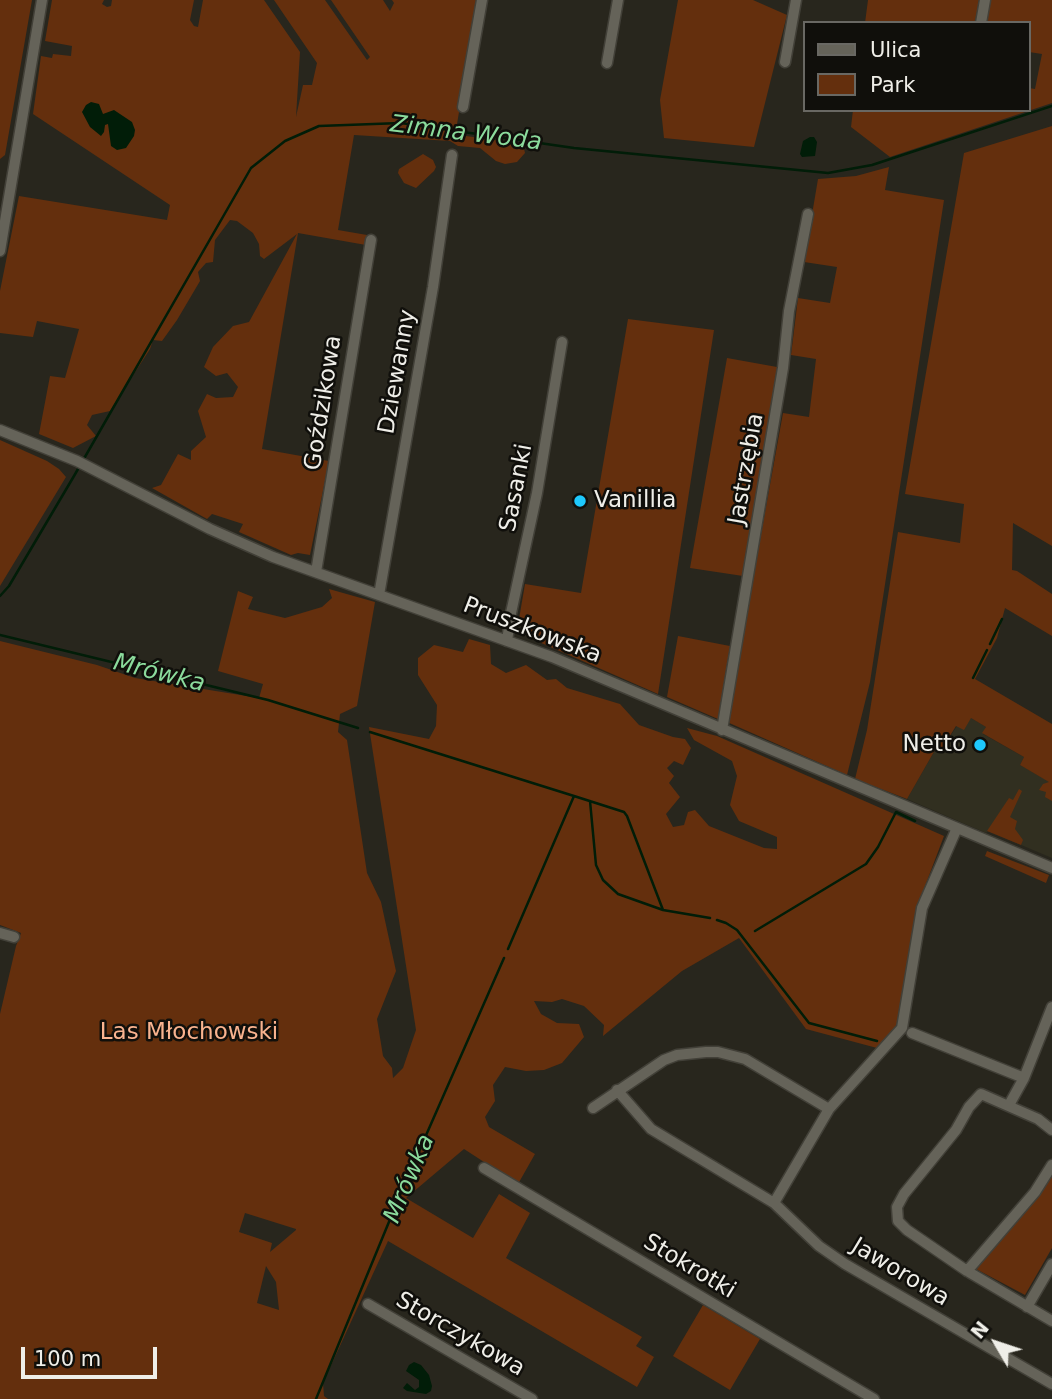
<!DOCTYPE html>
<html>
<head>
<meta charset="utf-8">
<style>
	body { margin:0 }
	#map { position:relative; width:1052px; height:1399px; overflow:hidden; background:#28261d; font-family:"DejaVu Sans",sans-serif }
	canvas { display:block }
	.legend { position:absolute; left:803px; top:21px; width:228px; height:91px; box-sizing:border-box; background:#100f0b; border:2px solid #696863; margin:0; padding:9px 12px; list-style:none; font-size:21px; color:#efeee8 }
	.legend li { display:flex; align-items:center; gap:14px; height:35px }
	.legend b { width:35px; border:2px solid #696863 }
	.north { position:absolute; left:961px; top:1308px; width:70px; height:70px; -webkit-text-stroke:5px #100f0b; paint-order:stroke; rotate:309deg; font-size:19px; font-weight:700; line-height:28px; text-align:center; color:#efeee8 }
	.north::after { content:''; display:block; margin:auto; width:24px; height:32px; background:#efeee8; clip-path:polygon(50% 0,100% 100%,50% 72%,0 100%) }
	.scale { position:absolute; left:21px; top:1347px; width:136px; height:32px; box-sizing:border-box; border:4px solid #efeee8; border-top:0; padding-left:9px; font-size:21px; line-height:24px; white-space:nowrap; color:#efeee8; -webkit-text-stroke:5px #100f0b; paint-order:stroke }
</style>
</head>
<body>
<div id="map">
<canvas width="1052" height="1399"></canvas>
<ul class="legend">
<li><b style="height:9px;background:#656359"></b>Ulica</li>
<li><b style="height:19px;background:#642f0d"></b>Park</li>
</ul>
<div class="north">N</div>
<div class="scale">100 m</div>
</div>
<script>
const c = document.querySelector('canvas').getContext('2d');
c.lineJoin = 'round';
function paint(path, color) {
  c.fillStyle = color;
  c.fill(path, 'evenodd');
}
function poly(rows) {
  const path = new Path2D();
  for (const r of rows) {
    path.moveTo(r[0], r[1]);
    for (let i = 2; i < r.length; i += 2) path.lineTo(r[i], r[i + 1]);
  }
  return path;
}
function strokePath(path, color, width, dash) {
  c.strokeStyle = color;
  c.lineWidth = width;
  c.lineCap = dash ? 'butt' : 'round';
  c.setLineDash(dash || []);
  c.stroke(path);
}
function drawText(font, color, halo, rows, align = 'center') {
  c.font = font + ' "DejaVu Sans",sans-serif';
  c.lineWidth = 5;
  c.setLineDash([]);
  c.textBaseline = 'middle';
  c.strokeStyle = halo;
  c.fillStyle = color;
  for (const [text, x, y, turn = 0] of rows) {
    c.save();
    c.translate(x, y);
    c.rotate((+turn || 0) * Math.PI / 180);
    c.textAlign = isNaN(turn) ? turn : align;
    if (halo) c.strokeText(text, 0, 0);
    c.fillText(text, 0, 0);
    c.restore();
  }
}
const built = poly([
	[971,718,986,727,983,734,1024,757,1020,765,1052,783,1052,858,988,831,986,833,907,799,935,750,940,752,957,726]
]);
const green = poly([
	[0,0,32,0,5,155,0,159],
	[52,0,104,0,102,4,107,7,111,6,112,0,194,0,190,20,194,26,198,27,203,0,264,0,300,52,296,117,303,85,312,85,317,63,274,0,325,0,367,60,370,57,331,0,383,0,390,11,394,3,392,0,478,0,457,124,459,135,523,144,525,153,517,162,505,164,496,161,480,148,458,146,450,141,354,135,338,230,367,235,366,245,298,233,262,449,329,461,310,555,298,553,291,555,239,532,243,524,212,514,207,519,152,488,161,485,178,454,191,460,191,451,206,437,198,411,207,394,216,398,233,397,238,387,227,373,216,376,204,367,213,347,233,326,249,322,297,234,264,259,260,256,259,244,253,233,237,221,230,220,215,240,213,262,206,263,198,272,200,281,177,320,162,341,153,340,150,349,110,411,92,415,87,425,96,436,73,448,39,434,50,376,65,378,79,329,37,321,33,337,0,333,0,291,19,196,167,220,170,205,33,114,41,56,52,58,53,54,71,56,72,46,45,41],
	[678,0,753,0,787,15,754,147,664,138,660,100],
	[868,0,979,0,975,23,865,23],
	[990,0,1052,0,1052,103,890,157,851,127,853,110,1029,110,1029,88,1035,89,1042,54,1029,52,1029,23,987,23],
	[1052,126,1052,546,1013,523,1012,570,1017,571,1052,594,1052,636,1005,608,997,638,975,679,1052,724,1052,801,1045,797,1046,792,1039,790,1043,784,1049,782,1020,765,1024,757,982,733,986,727,971,718,964,730,956,726,940,752,935,750,907,799,855,779,867,730,898,532,960,543,964,504,905,494,964,153],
	[423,154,433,160,436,167,434,171,416,188,404,183,398,173,399,169],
	[889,167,885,190,944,200,870,682,847,775,727,722,783,413,809,417,816,359,791,355,798,298,830,303,837,267,804,262,818,179,856,176],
	[628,319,714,330,658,694,530,638,519,619,525,584,581,593],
	[727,358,777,367,773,409,743,576,690,568],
	[0,440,47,461,59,469,66,477,0,586],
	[329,589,375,602,357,706,340,714,338,732,347,740,367,873,381,902,396,971,377,1019,383,1056,392,1068,393,1078,403,1068,416,1030,369,727,429,739,436,726,437,705,418,675,418,658,434,645,463,652,469,639,490,645,491,664,506,673,526,665,547,680,556,679,567,688,620,704,639,725,673,737,685,739,691,748,683,765,674,761,667,768,674,776,669,783,680,797,666,814,673,827,684,825,688,812,695,810,709,826,764,848,777,849,777,837,739,821,730,805,737,776,732,761,694,740,687,728,717,736,944,836,916,910,900,1013,896,1029,877,1048,806,1029,739,938,682,971,603,1036,604,1025,584,1006,562,999,552,1002,534,1001,541,1014,557,1023,579,1024,584,1037,562,1063,544,1070,526,1071,505,1067,493,1085,495,1101,485,1117,489,1127,535,1154,518,1184,464,1149,406,1198,473,1238,499,1194,530,1213,506,1258,642,1337,636,1346,654,1357,637,1387,388,1241,323,1383,324,1396,328,1399,0,1399,0,1014,16,946,21,933,0,925,0,641,97,665,135,678,259,698,263,684,218,671,238,591,253,597,248,609,285,618,322,607,332,598],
	[245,1213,296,1229,296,1230,270,1252,272,1243,239,1232],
	[266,1266,276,1282,279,1310,257,1303],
	[678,636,730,646,718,719,667,697],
	[1019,789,1022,791,1010,817,1017,821,1015,829,1023,840,1021,845,987,831,1009,798,1013,800],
	[987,851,1049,875,1046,883,985,856],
	[1052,1174,1052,1248,1025,1295,976,1269,1039,1196],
	[703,1305,760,1339,730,1390,673,1356]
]);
const water = poly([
	[91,102,99,104,103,114,114,110,132,122,135,130,134,136,126,148,117,150,111,146,108,124,105,125,104,132,101,136,90,127,82,112,86,105],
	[810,137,814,137,817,142,815,156,802,157,800,154,803,141],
	[414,1362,421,1365,429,1375,432,1386,431,1391,426,1394,407,1391,403,1388,407,1383,415,1390,419,1387,419,1380,406,1371,409,1365]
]);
const stream = poly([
	[0,596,9,586,74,476,251,168,285,141,319,126,401,123,574,148,828,173,872,165,1052,106],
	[0,635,268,700,358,728],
	[990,644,1002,619],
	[973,678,987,650],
	[370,732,574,796,508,949],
	[574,796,624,812,627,816,663,910,710,918],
	[590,801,596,865,603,880,618,894,663,910],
	[717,920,726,923,737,930,809,1023,877,1041],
	[755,931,866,864,878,847,896,812,915,821],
	[316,1399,405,1183,504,958]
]);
const minor = poly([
	[981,23,985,0],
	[785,62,796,0],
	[607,63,618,0],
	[463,107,482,0],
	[0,251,42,0],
	[0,430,77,461,210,529,273,557,552,657,1052,868],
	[316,572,371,240],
	[379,595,433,287,452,155],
	[507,641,511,613,537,493,562,342],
	[722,730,783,368,789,311,808,214],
	[0,933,14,937],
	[912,1033,1024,1078],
	[617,1090,651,1129,774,1203,819,1246,845,1264,1052,1384],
	[1009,1105,1024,1078,1052,1007],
	[593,1108,664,1060,677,1055,706,1052,718,1052,745,1059,829,1109],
	[1052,1130,1038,1119,981,1094,969,1107,956,1130,904,1194,897,1207,898,1221,907,1230,967,1271,1052,1321],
	[484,1168,874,1399],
	[774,1203,829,1109,902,1028,922,908,957,828],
	[967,1271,1035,1192,1052,1165],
	[368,1304,532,1399],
	[1027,1307,1052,1264]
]);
const markers = [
	[580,501,7,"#1ec9fd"],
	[980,745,7,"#1ec9fd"]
];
const streetNames = [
	["Dziewanny",398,372,-80],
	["Goździkowa",324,403,-81],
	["Jastrzębia",747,469,-80],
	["Sasanki",517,488,-79],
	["Pruszkowska",532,631,21],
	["Stokrotki",689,1267,31],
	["Jaworowa",900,1273,31],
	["Storczykowa",460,1335,30]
];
const poiNames = [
	["Vanillia",594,501],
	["Netto",966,745,"right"]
];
const parkNames = [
	["Las Młochowski",189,1033]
];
const waterNames = [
	["Zimna Woda",466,134,7],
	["Mrówka",159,674,14],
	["Mrówka",410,1179,-67]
];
paint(built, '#312f20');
paint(green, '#642f0d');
paint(water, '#011d08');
strokePath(stream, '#011d08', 2.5);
strokePath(minor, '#424038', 13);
strokePath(minor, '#656359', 10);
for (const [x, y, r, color] of markers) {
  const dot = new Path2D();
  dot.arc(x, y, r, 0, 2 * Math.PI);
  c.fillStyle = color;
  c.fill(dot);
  strokePath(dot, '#100f0b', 2.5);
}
drawText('23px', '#efeee8', '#100f0b', streetNames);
drawText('23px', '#efeee8', '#100f0b', poiNames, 'left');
drawText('23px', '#f9b38f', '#100f0b', parkNames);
drawText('italic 24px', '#8bdb9c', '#100f0b', waterNames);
</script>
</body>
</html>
